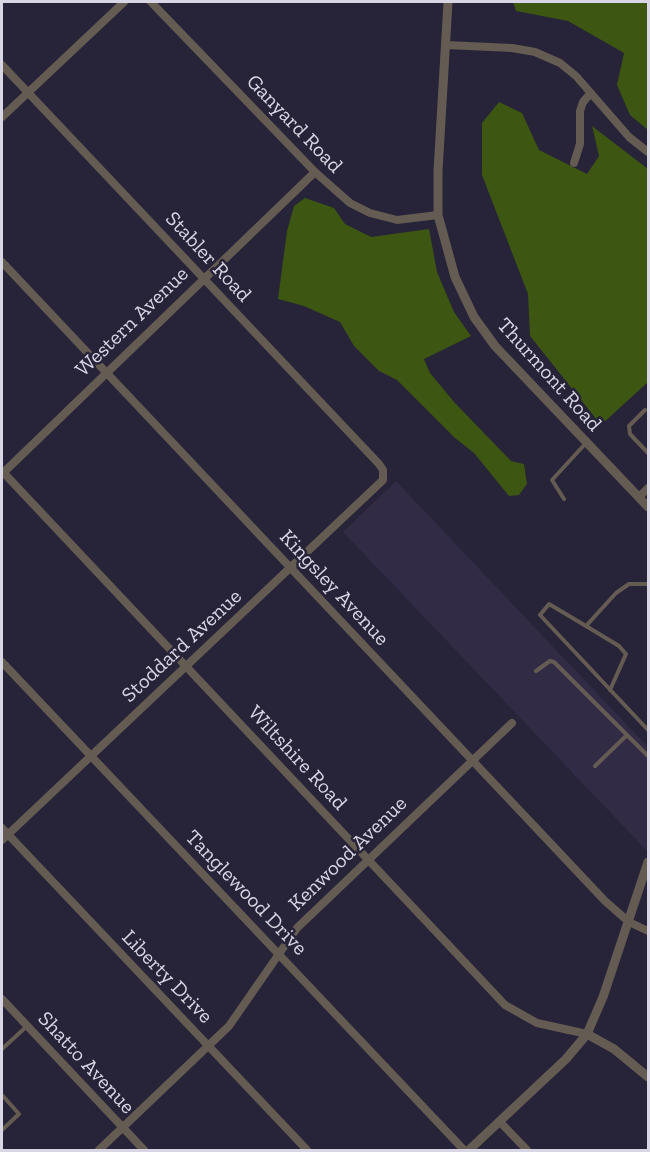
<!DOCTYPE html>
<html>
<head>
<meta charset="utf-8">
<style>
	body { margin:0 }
	#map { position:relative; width:650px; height:1152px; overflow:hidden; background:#272338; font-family:"Zilla Slab",serif }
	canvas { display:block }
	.frame { position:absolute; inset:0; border:3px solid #d8d5e4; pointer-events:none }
</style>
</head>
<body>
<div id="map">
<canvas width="650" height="1152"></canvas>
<div class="frame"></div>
</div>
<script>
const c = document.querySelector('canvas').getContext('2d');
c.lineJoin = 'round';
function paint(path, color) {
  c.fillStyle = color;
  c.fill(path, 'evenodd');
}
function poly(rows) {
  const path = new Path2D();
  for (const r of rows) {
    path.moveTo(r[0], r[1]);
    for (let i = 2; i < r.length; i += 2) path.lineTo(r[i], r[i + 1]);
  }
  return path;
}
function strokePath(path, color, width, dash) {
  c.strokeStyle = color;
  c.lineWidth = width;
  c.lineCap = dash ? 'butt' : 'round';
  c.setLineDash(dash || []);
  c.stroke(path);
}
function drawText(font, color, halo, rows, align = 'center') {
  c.font = font + ' "Zilla Slab",serif';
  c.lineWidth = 5;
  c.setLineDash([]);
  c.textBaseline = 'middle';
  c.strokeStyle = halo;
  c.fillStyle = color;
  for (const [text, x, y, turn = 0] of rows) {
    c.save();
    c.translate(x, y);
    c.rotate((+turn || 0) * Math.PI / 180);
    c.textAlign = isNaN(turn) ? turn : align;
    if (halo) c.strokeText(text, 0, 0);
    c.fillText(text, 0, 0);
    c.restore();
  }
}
const built = poly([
	[396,481,648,747,648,852,343,532]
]);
const forest = poly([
	[513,2,648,2,648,130,630,115,617,85,624,53,568,21,516,11],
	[499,102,522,113,539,150,587,174,599,156,592,126,648,169,648,382,601,425,530,336,528,294,482,175,482,123],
	[305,198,334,208,345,224,371,237,429,229,437,272,454,312,471,336,424,359,430,373,455,403,511,461,524,464,527,484,519,495,509,496,474,453,455,438,397,380,379,371,354,346,340,322,304,306,278,299,287,231,294,206]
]);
const service = poly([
	[645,410,629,426,630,434,648,453],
	[564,499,552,480,586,443],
	[648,584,629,584,616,593,586,626,549,604,540,615,648,730],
	[586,626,619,646,626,654,610,690],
	[536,671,550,661,554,662,648,756],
	[595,766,627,735],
	[2,1049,26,1027],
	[2,1095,19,1114,2,1130]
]);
const minor = poly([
	[151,2,315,172,350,203,370,213,397,220,438,215],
	[446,45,512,48,535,52,560,63,576,76,629,137,648,152],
	[2,65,379,464,383,470,383,480,2,840],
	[2,117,124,2],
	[574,163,580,144,580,111,583,102,591,93],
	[2,262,605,901,629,922,648,931],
	[2,471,505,1005,537,1023,587,1034],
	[2,474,315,172],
	[639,497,648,488],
	[2,662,464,1150],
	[2,828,307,1150],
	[2,999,144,1150],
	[500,1122,527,1150],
	[99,1150,229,1026,297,928,512,723]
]);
const tertiary = poly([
	[448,2,438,171,438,215,455,277,474,317,495,346,648,507],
	[587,1034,614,1049,648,1077],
	[469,1150,566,1059,587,1034,603,997,648,862]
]);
const streetNames = [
	["Ganyard Road",294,124,46],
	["Stabler Road",208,257,47],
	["Western Avenue",132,322,-44],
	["Thurmont Road",549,375,48],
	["Kingsley Avenue",334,588,47],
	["Stoddard Avenue",182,646,-43],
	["Wiltshire Road",297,758,47],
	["Kenwood Avenue",348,854,-44],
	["Tanglewood Drive",246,893,46],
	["Liberty Drive",167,977,46],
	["Shatto Avenue",86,1063,47]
];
paint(built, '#312b46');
paint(forest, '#3d5611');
strokePath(service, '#645c52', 4);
strokePath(minor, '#645c52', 8);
strokePath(tertiary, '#645c52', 9);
drawText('21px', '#d8d5e4', '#272338', streetNames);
</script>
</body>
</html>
